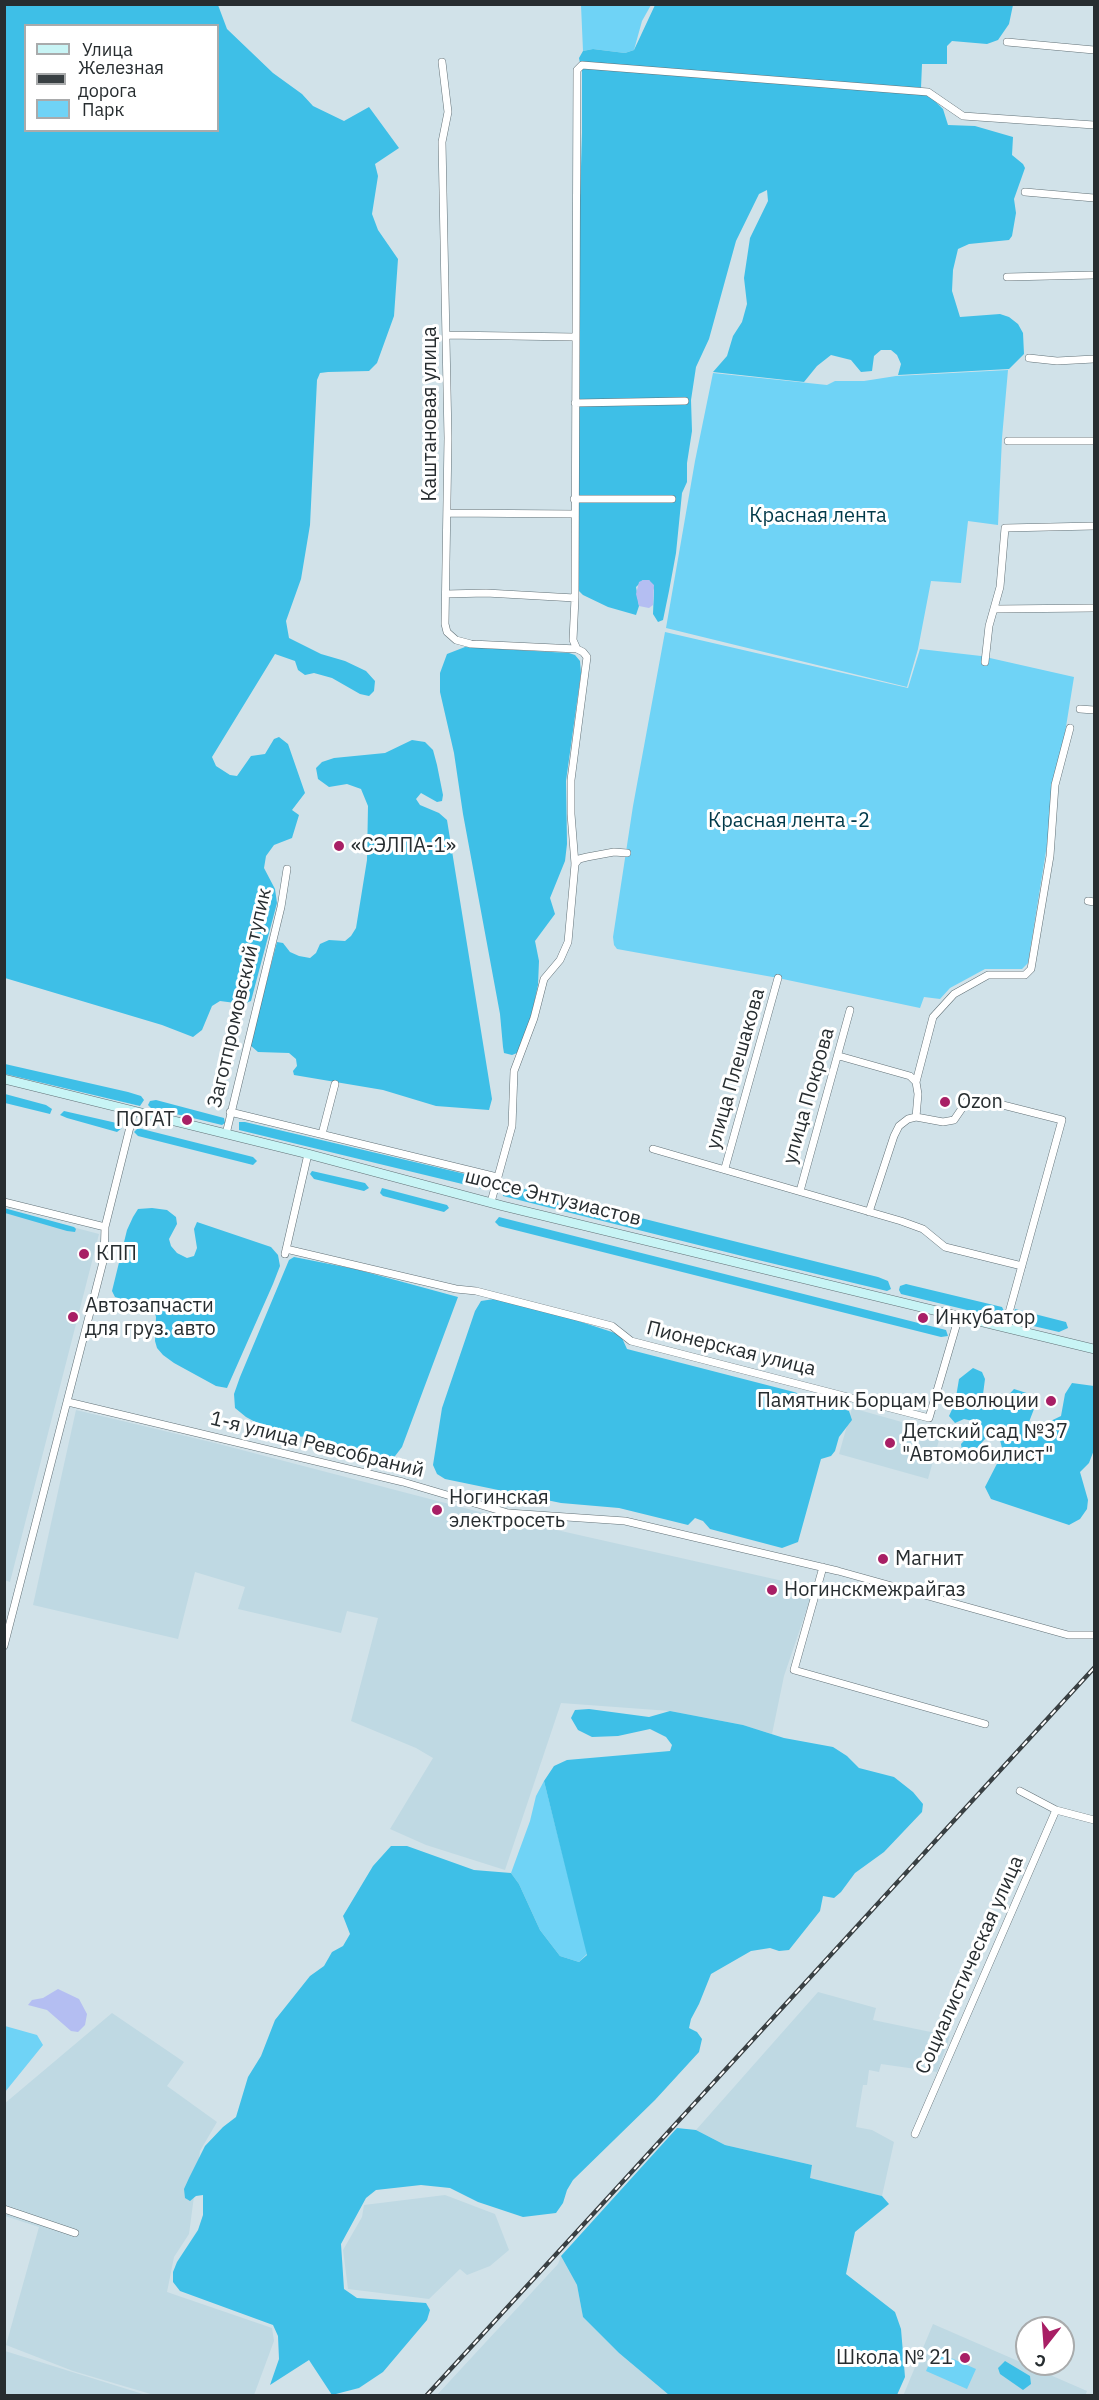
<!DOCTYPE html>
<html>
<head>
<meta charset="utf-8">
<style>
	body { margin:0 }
	#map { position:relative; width:1099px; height:2400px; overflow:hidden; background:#d1e2e9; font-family:"IBM Plex Sans",sans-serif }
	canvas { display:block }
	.frame { position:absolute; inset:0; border:6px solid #272d30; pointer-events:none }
	.legend { position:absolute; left:24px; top:24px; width:195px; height:108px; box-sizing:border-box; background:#fff; border:2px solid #a9abac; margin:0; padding:8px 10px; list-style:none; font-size:18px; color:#272d30 }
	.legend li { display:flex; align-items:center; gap:12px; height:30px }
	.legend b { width:30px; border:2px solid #a9abac }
	.north { position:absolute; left:1015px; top:2316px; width:60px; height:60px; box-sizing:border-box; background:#fff; border:2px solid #a9abac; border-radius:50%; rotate:197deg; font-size:16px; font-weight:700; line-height:24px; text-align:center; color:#272d30 }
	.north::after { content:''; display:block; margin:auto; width:21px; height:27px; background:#a81f65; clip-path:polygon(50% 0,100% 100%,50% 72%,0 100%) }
</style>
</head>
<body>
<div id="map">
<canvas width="1099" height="2400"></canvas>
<div class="frame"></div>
<ul class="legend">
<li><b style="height:8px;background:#c8f4f5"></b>Улица</li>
<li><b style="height:8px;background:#394043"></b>Железная дорога</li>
<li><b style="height:16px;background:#6fd3f6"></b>Парк</li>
</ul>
<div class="north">С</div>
</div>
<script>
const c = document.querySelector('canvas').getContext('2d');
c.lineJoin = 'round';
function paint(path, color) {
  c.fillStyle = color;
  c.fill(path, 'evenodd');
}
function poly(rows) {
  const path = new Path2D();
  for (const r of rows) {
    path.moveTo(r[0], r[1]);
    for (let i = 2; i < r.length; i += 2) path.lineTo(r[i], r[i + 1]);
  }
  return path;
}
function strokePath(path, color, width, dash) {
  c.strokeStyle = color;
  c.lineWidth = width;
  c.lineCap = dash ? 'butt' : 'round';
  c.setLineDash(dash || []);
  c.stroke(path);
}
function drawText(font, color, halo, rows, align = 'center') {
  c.font = font + ' "IBM Plex Sans",sans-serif';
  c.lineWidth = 6;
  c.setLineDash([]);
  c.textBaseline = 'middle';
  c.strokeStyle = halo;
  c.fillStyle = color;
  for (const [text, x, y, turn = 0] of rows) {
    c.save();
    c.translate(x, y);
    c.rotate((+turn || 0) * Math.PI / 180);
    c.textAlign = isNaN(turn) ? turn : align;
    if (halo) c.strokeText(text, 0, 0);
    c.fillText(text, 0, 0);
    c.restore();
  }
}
const built = poly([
	[4,1209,99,1234,10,1582,4,1580],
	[852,1408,941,1433,928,1479,839,1454],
	[76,1410,215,1443,499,1517,814,1588,784,1676,772,1734,743,1725,670,1711,561,1703,505,1870,426,1845,390,1829,433,1758,416,1748,351,1721,378,1618,347,1611,341,1633,238,1609,245,1587,195,1572,178,1639,33,1605],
	[818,1992,876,2008,873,2020,950,2036,937,2072,881,2064,879,2072,869,2070,867,2085,863,2085,856,2127,872,2130,894,2142,882,2196,809,2178,812,2165,725,2145,696,2130],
	[112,2013,184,2062,167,2086,217,2122,200,2151,189,2234,174,2257,167,2292,272,2328,274,2341,254,2395,154,2395,73,2371,6,2345,39,2227,5,2216,4,2104],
	[445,2195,495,2214,509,2250,490,2266,467,2275,460,2269,429,2299,348,2289,343,2250,362,2217,364,2205],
	[561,2256,577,2285,583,2317,619,2353,669,2395,436,2396,558,2264],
	[933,2324,1087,2391,1085,2396,903,2396],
	[4,2351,5,2351,146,2395,5,2395]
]);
const green = poly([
	[522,5,651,5,642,21,634,50,625,53,593,49,583,51,581,5],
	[1008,370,1002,438,998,525,968,521,961,583,931,581,918,649,907,687,666,628,695,461,713,373,827,385,835,381,864,381,896,376],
	[665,632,908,688,920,649,981,656,1074,677,1028,963,1022,969,985,969,950,988,940,999,924,997,920,1008,778,978,617,949,614,945,613,937,633,806],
	[544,1781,585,1943,587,1954,579,1962,560,1956,540,1930,519,1884,511,1873,530,1821,536,1796],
	[5,2026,37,2035,43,2045,5,2092],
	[935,2351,976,2369,967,2389,926,2371]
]);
const forest = poly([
	[5,4,218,5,227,29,273,73,302,94,313,106,344,121,369,107,399,148,375,164,378,176,372,214,378,230,398,259,394,316,377,363,369,371,328,372,320,373,317,380,310,525,301,579,286,621,289,638,321,654,345,661,366,671,375,681,374,691,369,696,360,694,332,678,314,673,305,675,298,670,295,661,275,654,212,757,216,766,230,775,237,776,251,756,265,754,274,739,279,737,288,744,305,793,292,810,299,815,292,838,274,845,266,856,264,868,275,889,277,903,251,1001,243,1004,220,1001,212,1006,202,1030,193,1037,162,1025,5,978],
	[26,26,218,26,218,130,26,130],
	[655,5,1013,5,1009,24,998,40,987,44,952,41,947,46,947,64,922,64,921,88,580,63,579,58,583,51,593,49,625,53,634,50],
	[582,68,927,93,943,109,948,125,975,126,1013,137,1012,155,1023,164,1025,168,1014,199,1016,213,1012,236,1009,240,969,244,958,249,953,270,952,291,960,317,1000,314,1009,317,1018,324,1023,333,1024,354,1009,369,898,375,901,364,897,355,891,350,881,350,874,356,872,371,861,372,851,360,831,355,817,366,804,382,713,372,727,356,733,336,742,322,747,304,744,278,750,238,768,201,767,190,759,194,736,241,709,339,696,367,691,400,692,431,687,463,687,482,682,493,676,553,669,591,663,620,658,622,653,614,654,590,649,580,643,580,636,587,639,606,636,615,608,607,583,595,578,590,578,267,582,133],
	[465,647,569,653,575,655,580,661,581,673,566,781,567,844,565,861,550,898,555,914,535,941,539,961,538,985,531,1017,520,1049,517,1053,512,1055,504,1053,503,1047,500,1014,463,814,454,753,440,692,440,673,447,654],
	[412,740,425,742,433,750,437,765,443,795,442,801,437,802,421,793,416,799,420,805,439,813,447,820,492,1099,489,1110,436,1106,383,1090,294,1075,293,1071,297,1066,296,1059,289,1053,258,1052,250,1045,277,942,283,943,290,952,299,956,310,958,316,953,320,944,329,940,345,941,351,936,356,928,367,860,368,806,361,789,347,784,329,787,318,779,316,768,322,762,334,758,385,753],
	[5,1064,128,1092,141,1096,144,1100,140,1106,5,1074],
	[5,1094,46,1105,52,1109,50,1114,5,1103],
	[156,1100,224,1118,225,1123,222,1125,151,1108,148,1105,150,1101],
	[64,1111,121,1124,122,1128,117,1132,67,1118,60,1115],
	[239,1122,245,1122,478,1177,486,1180,488,1185,483,1189,239,1130],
	[138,1128,253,1157,257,1161,253,1165,138,1136,134,1132],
	[312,1171,365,1183,369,1188,364,1191,314,1179,310,1174],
	[508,1185,878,1277,888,1281,891,1289,887,1291,754,1259,503,1196,502,1187],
	[382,1188,447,1205,449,1208,444,1212,383,1196,380,1193],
	[4,1208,74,1227,76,1229,75,1232,67,1231,5,1213],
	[152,1208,167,1210,176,1217,177,1224,169,1239,171,1246,177,1253,187,1258,194,1256,197,1248,194,1229,197,1222,271,1247,278,1255,280,1266,273,1284,227,1388,216,1386,174,1363,163,1355,157,1348,155,1341,156,1317,153,1306,136,1299,125,1300,115,1297,112,1291,127,1230,133,1217,138,1209],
	[499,1217,946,1330,948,1336,941,1337,499,1226,495,1222],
	[294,1257,355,1269,458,1297,402,1447,392,1460,381,1461,359,1457,331,1447,324,1440,314,1436,274,1438,266,1433,259,1424,246,1417,235,1408,234,1394,240,1377,289,1260],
	[906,1284,1002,1307,1006,1315,1000,1318,901,1294,899,1290,900,1286],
	[494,1299,557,1314,615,1333,622,1338,627,1349,794,1392,849,1411,852,1420,839,1437,835,1451,831,1456,821,1459,798,1542,782,1548,710,1529,703,1521,695,1518,688,1525,619,1508,561,1503,445,1479,437,1474,433,1465,442,1408,475,1311,481,1301],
	[1015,1309,1066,1322,1068,1328,1059,1332,1016,1322,1011,1318],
	[973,1368,982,1372,985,1379,982,1402,990,1407,1000,1404,1014,1389,1036,1396,1034,1409,1029,1422,1038,1427,1061,1416,1065,1394,1072,1383,1094,1386,1094,1450,1089,1463,1080,1472,1088,1500,1087,1509,1080,1519,1069,1525,991,1499,985,1487,1003,1452,1000,1440,985,1439,976,1449,969,1452,962,1451,961,1444,976,1428,973,1421,964,1419,955,1423,949,1416,955,1403,959,1379],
	[589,1709,649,1717,670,1711,743,1725,784,1738,833,1747,847,1756,859,1768,894,1777,913,1792,923,1804,922,1812,884,1852,855,1873,841,1892,834,1898,823,1896,820,1911,789,1950,779,1951,770,1948,751,1951,711,1974,699,2004,691,2019,689,2028,697,2032,702,2039,699,2052,655,2100,573,2180,567,2190,563,2203,556,2213,523,2217,478,2202,450,2188,421,2185,376,2190,366,2198,341,2244,344,2289,357,2298,426,2303,430,2310,427,2320,383,2372,359,2388,332,2395,309,2360,270,2385,279,2359,278,2336,273,2325,180,2291,173,2282,173,2272,177,2262,198,2230,203,2215,203,2195,196,2196,190,2201,185,2198,184,2189,189,2178,205,2146,223,2127,236,2117,248,2077,261,2056,275,2020,310,1976,324,1966,332,1952,343,1946,350,1934,343,1916,373,1866,391,1846,407,1846,474,1870,511,1873,519,1884,540,1930,560,1956,579,1962,587,1955,544,1781,554,1766,567,1760,670,1751,672,1745,666,1737,650,1729,618,1736,592,1737,578,1730,571,1718,575,1710],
	[677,2128,696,2130,725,2145,812,2165,810,2178,882,2196,889,2204,855,2232,846,2274,895,2312,901,2329,905,2377,897,2395,669,2395,619,2353,583,2317,577,2285,561,2256],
	[1005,2361,1030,2376,1031,2384,1023,2390,1000,2374,998,2368]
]);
const water = poly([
	[643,580,649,580,654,585,653,605,649,608,639,606,636,594,639,582],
	[58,1989,79,1999,87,2014,85,2025,78,2032,71,2031,47,2010,28,2005,32,2000,43,1998]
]);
const minor = poly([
	[1007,42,1094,50],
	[442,62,448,112,442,142,448,438,445,624,447,632,456,640,471,644,577,649],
	[1025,192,1094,198],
	[1007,277,1094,275],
	[446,335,575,337],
	[1029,358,1057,361,1094,359],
	[575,403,685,401],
	[1008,441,1094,441],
	[574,499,672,499],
	[447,513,574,514],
	[446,594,486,593,575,598],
	[996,609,1094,608],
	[985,662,989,626,1000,587,1005,528,1094,526],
	[1080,709,1094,710],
	[575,864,579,859,587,857,614,852,627,853],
	[1088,901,1094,902],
	[839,1056,910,1076,916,1082,918,1094,916,1117],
	[916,1082,933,1017,954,994,988,975,1025,975,1031,969,1050,856,1055,785,1070,728],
	[230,1112,497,1177],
	[226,1134,281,907,287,869],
	[322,1134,335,1084],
	[653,1149,901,1221,923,1229,945,1247,1022,1266],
	[725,1168,778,978],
	[800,1191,850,1010],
	[4,1202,105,1227],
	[491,1202,512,1126,514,1071,534,1018,544,979,560,960,568,942,575,864,571,814,571,780,587,657,583,652,577,649,573,640,575,598,577,70,582,65,928,92,963,116,1094,125],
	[869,1212,894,1136,899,1126,908,1119,916,1117,943,1122,954,1120,967,1101,983,1100,1062,1120,1005,1327],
	[286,1249,456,1289,476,1291,612,1326,631,1341,929,1418,959,1316],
	[285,1254,308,1154],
	[68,1402,403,1482,508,1513,625,1521,838,1571,1068,1635,1094,1635],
	[823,1567,794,1670,985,1724],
	[4,1646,104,1258,105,1227,134,1111],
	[1020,1791,1056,1810,1094,1820],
	[915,2134,1056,1810],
	[4,2209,75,2233]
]);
const secondary = poly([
	[4,1079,308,1154,503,1206,1094,1349]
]);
const rail = poly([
	[426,2396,1094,1668]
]);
const markers = [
	[339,846,6,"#a81f65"],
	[945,1102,6,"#a81f65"],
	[187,1120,6,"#a81f65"],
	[84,1254,6,"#a81f65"],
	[73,1317,6,"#a81f65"],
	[923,1318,6,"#a81f65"],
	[1051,1401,6,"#a81f65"],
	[890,1443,6,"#a81f65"],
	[437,1510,6,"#a81f65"],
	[883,1559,6,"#a81f65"],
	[772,1590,6,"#a81f65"],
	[965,2358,6,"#a81f65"]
];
const streetNames = [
	["Каштановая улица",430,414,-90],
	["Заготпромовский тупик",240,998,-77],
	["улица Плешакова",736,1069,-74],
	["улица Покрова",809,1096,-74],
	["шоссе Энтузиастов",553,1198,14],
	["Пионерская улица",731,1349,14],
	["1-я улица Ревсобраний",317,1445,14],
	["Социалистическая улица",970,1965,-66]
];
const parkNames = [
	["Красная лента",818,516],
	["Красная лента -2",789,821]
];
const poiNames = [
	["«СЭЛПА-1»",351,846],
	["Ozon",957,1102],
	["ПОГАТ",175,1120,"right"],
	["КПП",96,1254],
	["Автозапчасти",85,1306],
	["для груз. авто",85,1329],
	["Инкубатор",935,1318],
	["Памятник Борцам Революции",1039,1401,"right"],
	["Детский сад №37",902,1432],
	["\"Автомобилист\"",902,1455],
	["Ногинская",449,1498],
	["электросеть",449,1521],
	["Магнит",895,1559],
	["Ногинскмежрайгаз",784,1590],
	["Школа № 21",953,2358,"right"]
];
paint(built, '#bfd9e3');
paint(green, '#6fd3f6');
paint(forest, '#3ebfe7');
paint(water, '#b4bef2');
strokePath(minor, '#627177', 8);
strokePath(secondary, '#627177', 10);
strokePath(minor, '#fff', 7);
strokePath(secondary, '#c8f4f5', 9);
strokePath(rail, '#394043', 4.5);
strokePath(rail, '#fff', 2, [7]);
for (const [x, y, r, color] of markers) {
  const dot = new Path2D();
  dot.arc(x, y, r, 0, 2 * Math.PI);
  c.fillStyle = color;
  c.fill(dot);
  strokePath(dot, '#fff', 2);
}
drawText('20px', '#272d30', '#fff', streetNames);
drawText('20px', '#003949', '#fff', parkNames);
drawText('20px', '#272d30', '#fff', poiNames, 'left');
</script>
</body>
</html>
